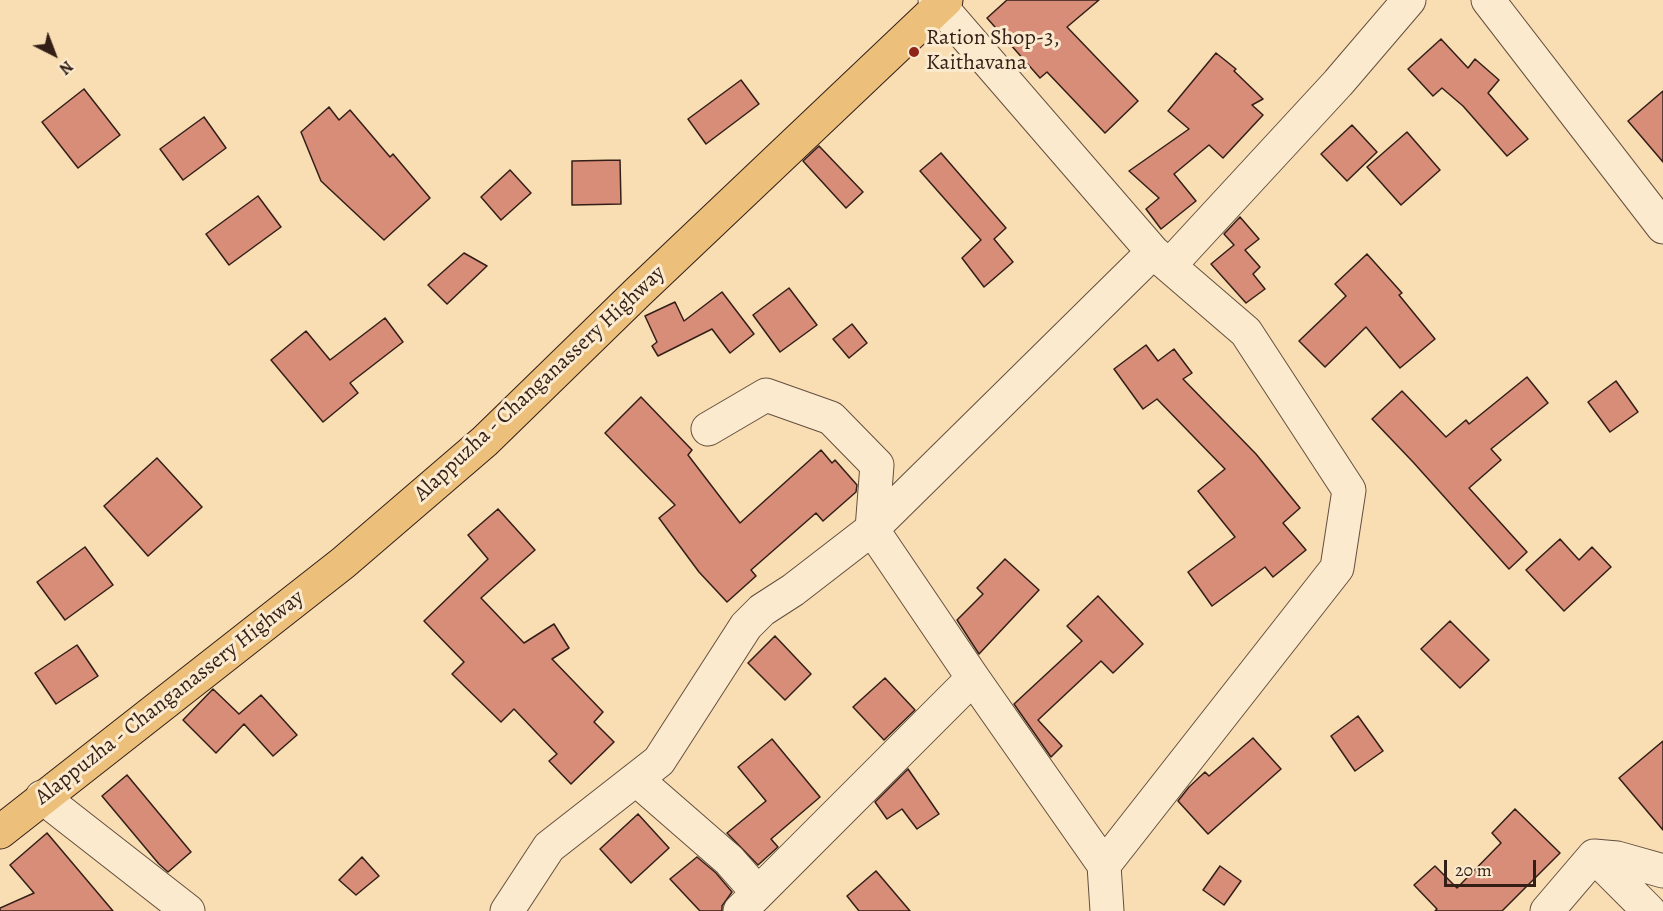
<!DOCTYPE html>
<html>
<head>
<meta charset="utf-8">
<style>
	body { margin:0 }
	#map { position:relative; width:1663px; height:911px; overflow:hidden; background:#f9deb3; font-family:Alegreya,serif }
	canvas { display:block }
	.north { position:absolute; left:24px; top:24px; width:60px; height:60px; -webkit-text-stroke:4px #fbeace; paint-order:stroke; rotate:138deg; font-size:16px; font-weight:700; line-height:24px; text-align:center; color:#331f18 }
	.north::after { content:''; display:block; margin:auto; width:21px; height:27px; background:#331f18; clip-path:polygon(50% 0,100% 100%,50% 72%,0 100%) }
	.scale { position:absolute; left:1444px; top:860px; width:92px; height:27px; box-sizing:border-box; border:3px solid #331f18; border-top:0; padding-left:8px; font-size:18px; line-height:21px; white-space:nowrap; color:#331f18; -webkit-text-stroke:4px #fbeace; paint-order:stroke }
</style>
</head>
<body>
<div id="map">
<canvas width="1663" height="911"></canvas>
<div class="north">N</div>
<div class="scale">20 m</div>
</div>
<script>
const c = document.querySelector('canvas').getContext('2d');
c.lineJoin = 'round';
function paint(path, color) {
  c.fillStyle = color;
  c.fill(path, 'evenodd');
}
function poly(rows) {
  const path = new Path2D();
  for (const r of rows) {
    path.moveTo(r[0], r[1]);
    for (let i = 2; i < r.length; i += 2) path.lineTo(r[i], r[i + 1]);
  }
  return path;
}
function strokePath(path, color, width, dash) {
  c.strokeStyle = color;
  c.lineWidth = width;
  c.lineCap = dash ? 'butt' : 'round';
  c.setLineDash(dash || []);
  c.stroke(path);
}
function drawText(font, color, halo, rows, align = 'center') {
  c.font = font + ' Alegreya,serif';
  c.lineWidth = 6;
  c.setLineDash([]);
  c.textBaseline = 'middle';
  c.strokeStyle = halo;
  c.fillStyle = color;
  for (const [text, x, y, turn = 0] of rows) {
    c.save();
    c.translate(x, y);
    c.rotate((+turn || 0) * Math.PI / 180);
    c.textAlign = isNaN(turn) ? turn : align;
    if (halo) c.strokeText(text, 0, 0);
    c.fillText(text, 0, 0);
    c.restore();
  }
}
const building = poly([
	[1007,0,1099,0,1067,27,1138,101,1105,133,1047,72,1040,78,987,18,1007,0],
	[1441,39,1468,68,1475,59,1499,80,1488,93,1528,139,1507,156,1463,106,1442,88,1433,96,1408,69,1441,39],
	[1216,53,1236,69,1234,71,1263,99,1252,105,1263,115,1223,158,1209,145,1174,174,1196,201,1161,229,1146,209,1159,198,1129,171,1189,129,1168,111,1216,53],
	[741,80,759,104,706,144,688,119,741,80],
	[84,89,120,135,78,168,42,122,84,89],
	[1663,91,1663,162,1628,121,1663,91],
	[329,107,339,120,350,110,390,157,393,154,430,198,384,240,321,181,301,132,329,107],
	[204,117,226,148,183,180,160,149,204,117],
	[1352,125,1377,152,1347,181,1321,154,1352,125],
	[1407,132,1440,170,1401,205,1367,167,1407,132],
	[819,146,863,192,846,208,803,161,819,146],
	[941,153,1006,228,994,239,1013,262,984,287,962,258,981,240,920,171,941,153],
	[620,160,621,204,572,205,572,161,620,160],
	[510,170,531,193,501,220,481,197,510,170],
	[258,196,281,227,229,265,206,234,258,196],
	[1240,217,1259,239,1245,250,1260,267,1253,274,1265,289,1246,303,1211,264,1234,245,1224,234,1240,217],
	[464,253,487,266,447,304,428,285,464,253],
	[1367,254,1402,293,1399,295,1435,339,1400,368,1366,327,1325,367,1299,341,1346,296,1335,284,1367,254],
	[789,288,817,325,780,352,753,315,789,288],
	[722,292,754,334,730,353,712,329,658,356,652,346,657,342,645,316,675,302,684,321,722,292],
	[385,318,403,342,350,383,358,393,323,422,271,360,306,331,330,360,385,318],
	[852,324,867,343,849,358,833,339,852,324],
	[1146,345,1158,361,1174,349,1192,373,1183,379,1256,454,1300,508,1283,523,1306,550,1273,577,1265,567,1212,606,1188,572,1235,537,1198,491,1225,469,1157,399,1143,409,1114,369,1146,345],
	[1527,377,1548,403,1491,449,1501,460,1469,488,1527,552,1509,569,1413,462,1372,419,1402,391,1446,437,1466,420,1469,424,1527,377],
	[1616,381,1638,412,1610,432,1588,402,1616,381],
	[641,397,692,450,688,455,740,523,821,450,832,463,835,460,857,485,856,492,823,521,816,513,751,570,756,576,727,602,699,572,659,518,675,505,605,433,641,397],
	[157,458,202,507,148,556,104,506,157,458],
	[498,509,535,550,481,598,524,643,554,624,569,648,552,659,603,712,594,722,614,742,571,784,549,761,557,754,514,709,501,722,452,674,464,662,424,621,488,559,468,535,498,509],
	[1560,539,1579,560,1592,547,1611,567,1564,611,1526,570,1560,539],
	[85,547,113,585,65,620,37,582,85,547],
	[1005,559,1039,590,979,654,957,620,983,594,977,588,1005,559],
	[1098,596,1143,644,1113,673,1101,661,1038,720,1062,746,1051,757,1014,704,1082,641,1067,626,1098,596],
	[1450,621,1489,660,1460,688,1421,649,1450,621],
	[775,636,811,674,785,700,748,663,775,636],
	[77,645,98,676,56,704,35,673,77,645],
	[885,678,915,710,884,740,853,707,885,678],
	[213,689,239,714,261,695,297,735,273,756,244,724,216,753,183,720,213,689],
	[1358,716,1383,751,1355,771,1331,736,1358,716],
	[1253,738,1281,769,1208,834,1178,801,1189,787,1205,772,1209,776,1253,738],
	[772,739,820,797,771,839,778,847,758,865,727,833,766,801,738,767,772,739],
	[1663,741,1663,830,1619,778,1663,741],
	[908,769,939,814,917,829,902,809,887,819,875,802,908,769],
	[127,775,191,852,168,872,159,864,102,796,127,775],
	[1515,809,1560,853,1502,911,1435,911,1437,909,1414,885,1435,866,1457,888,1501,843,1492,833,1515,809],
	[638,814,669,848,631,883,600,849,638,814],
	[47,833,113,911,0,911,0,908,34,893,10,865,47,833],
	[362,857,379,876,356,895,339,880,362,857],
	[697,857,716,873,732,892,722,906,722,911,700,911,670,879,697,857],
	[1220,866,1241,881,1224,905,1203,890,1220,866],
	[876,871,910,911,859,911,847,896,876,871]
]);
const minor = poly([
	[935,0,1153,252,1246,332,1349,490,1337,568,1104,865,1107,911],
	[1488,0,1663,227],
	[1169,266,1338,83,1409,0],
	[708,429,766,395,831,418,877,465,872,529],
	[872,529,1153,252],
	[636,779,729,860,758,893],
	[42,797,188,911],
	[1594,856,1649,911],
	[507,911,549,847,659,761,746,626,762,610,793,590,872,529,973,678,1104,865],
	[740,911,973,678],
	[1547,911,1594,856,1617,858,1663,871]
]);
const major = poly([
	[0,832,343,563,485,441,637,293,946,0]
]);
const markers = [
	[914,52,6,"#8f2418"]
];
const poiNames = [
	["Ration Shop-3,",926,39],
	["Kaithavana",926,64]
];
const streetNames = [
	["Alappuzha - Changanassery Highway",540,384,-43],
	["Alappuzha - Changanassery Highway",170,698,-38]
];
paint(building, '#d88d79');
strokePath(building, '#331f18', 1.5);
strokePath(minor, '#644f3f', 35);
strokePath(major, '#331f18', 35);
strokePath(minor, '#fbeace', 33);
strokePath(major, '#ecbf7a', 33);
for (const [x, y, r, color] of markers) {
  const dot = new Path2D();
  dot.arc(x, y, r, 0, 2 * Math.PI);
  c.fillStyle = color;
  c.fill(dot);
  strokePath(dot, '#fbeace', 2);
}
drawText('22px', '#331f18', '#fbeace', poiNames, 'left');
drawText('22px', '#331f18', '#fbeace', streetNames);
</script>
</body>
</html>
